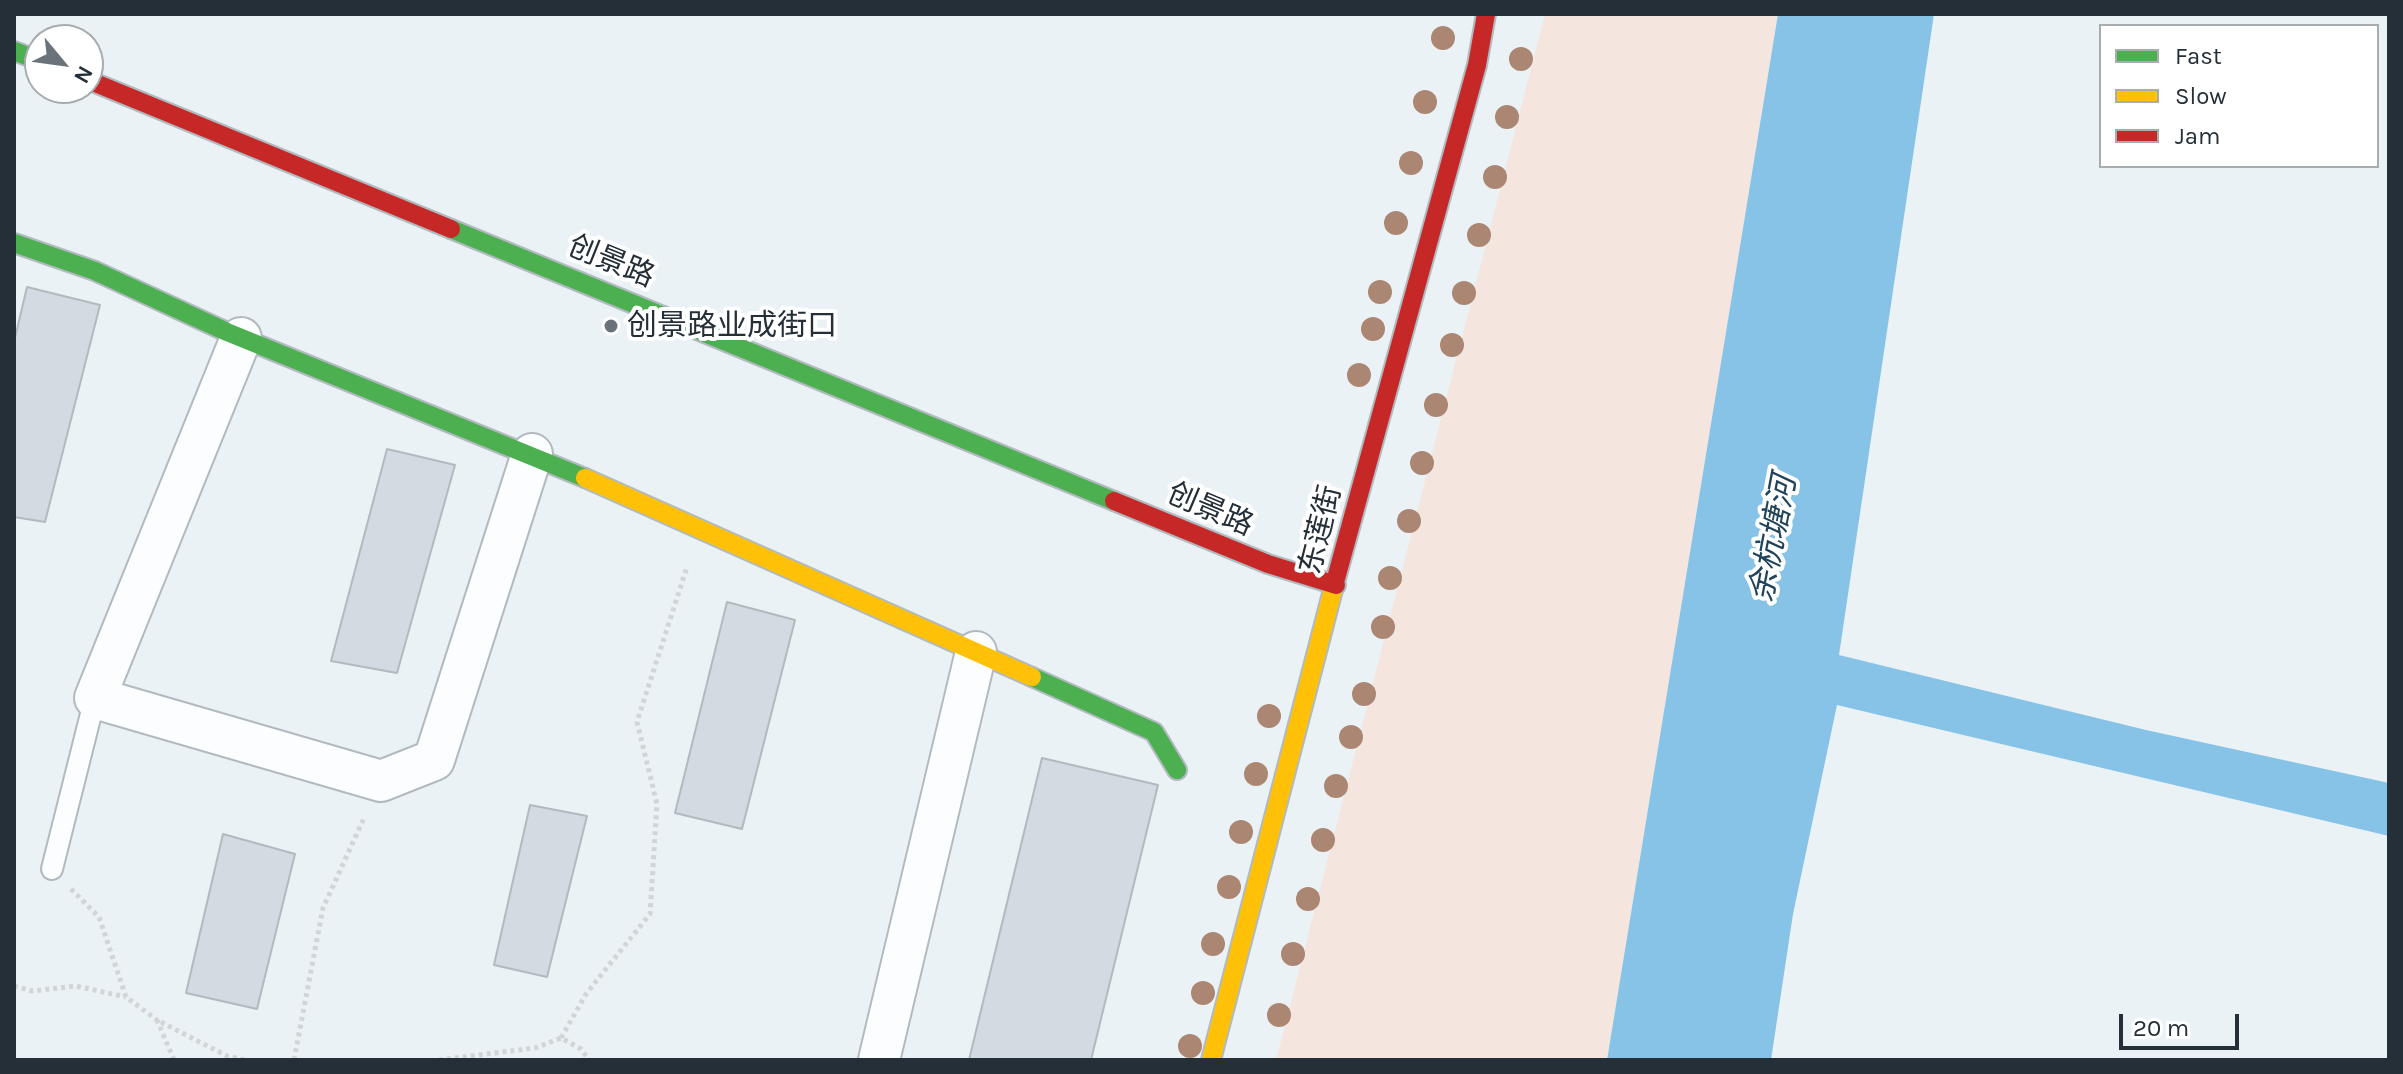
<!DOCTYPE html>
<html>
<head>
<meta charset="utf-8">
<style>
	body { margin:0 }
	#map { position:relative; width:2403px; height:1074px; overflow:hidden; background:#ebf2f6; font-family:Karla,sans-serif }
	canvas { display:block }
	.frame { position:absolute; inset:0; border:16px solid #242f37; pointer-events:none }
	.legend { position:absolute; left:2099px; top:24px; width:280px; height:144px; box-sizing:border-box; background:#fff; border:2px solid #a7acaf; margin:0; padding:10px 14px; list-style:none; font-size:24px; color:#242f37 }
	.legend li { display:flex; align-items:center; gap:16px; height:40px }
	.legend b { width:40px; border:2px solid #a7acaf }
	.north { position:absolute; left:24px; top:24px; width:80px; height:80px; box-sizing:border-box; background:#fff; border:2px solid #a7acaf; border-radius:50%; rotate:119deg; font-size:22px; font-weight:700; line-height:32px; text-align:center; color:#242f37 }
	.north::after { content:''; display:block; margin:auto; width:28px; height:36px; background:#6a737a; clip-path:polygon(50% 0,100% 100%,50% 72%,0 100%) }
	.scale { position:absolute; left:2119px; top:1014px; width:120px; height:36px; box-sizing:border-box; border:4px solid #242f37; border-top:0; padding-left:10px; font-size:24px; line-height:28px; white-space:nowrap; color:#242f37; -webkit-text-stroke:6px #fff; paint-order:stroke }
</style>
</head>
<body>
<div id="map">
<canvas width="2403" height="1074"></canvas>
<div class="frame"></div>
<ul class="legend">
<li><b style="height:10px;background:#4caf50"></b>Fast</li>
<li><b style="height:10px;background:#ffc107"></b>Slow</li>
<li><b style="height:10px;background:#c62828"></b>Jam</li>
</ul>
<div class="north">N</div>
<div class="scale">20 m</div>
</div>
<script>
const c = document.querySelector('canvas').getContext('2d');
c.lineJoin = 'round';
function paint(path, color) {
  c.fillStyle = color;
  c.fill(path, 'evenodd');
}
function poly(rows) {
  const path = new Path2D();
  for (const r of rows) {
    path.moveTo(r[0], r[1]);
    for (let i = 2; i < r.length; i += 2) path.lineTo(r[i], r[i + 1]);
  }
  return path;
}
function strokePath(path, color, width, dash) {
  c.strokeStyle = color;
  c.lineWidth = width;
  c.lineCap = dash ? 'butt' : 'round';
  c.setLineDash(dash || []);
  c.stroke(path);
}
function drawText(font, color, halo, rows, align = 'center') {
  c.font = font + ' Karla,"Noto Sans SC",sans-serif';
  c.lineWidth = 8;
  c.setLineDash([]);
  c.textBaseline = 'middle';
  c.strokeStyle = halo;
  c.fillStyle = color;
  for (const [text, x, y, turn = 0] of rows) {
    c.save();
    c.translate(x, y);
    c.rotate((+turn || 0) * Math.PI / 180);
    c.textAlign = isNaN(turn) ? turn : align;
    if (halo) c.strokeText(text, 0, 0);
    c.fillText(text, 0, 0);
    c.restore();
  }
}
const green = poly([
	[1545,14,1778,14,1607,1060,1276,1060]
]);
const water = poly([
	[1778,14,1934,14,1839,655,2146,730,2389,783,2389,836,1837,705,1793,914,1771,1060,1607,1060]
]);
const building = poly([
	[27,287,100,305,45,522,14,517,14,342,27,287],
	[387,449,455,465,397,673,331,661,387,449],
	[727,602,795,620,742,829,675,813,727,602],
	[1042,758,1158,785,1091,1060,969,1060,1042,758],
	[530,805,587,816,547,977,494,965,530,805],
	[223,834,295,854,257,1009,186,993,223,834]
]);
const path = poly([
	[71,889,99,917,126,997,157,1020],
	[14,986,32,991,76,986,126,997],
	[561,1038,586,994,650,914,657,804,637,722,687,567],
	[174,1060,157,1020,227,1056,246,1060],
	[294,1060,323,908,364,818],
	[439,1060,535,1048,561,1038,581,1049,589,1060]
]);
const lane = poly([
	[52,869,95,698]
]);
const street = poly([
	[241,338,95,698,381,781,434,760,532,454],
	[879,1060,976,652]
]);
const fast = poly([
	[14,51,40,61],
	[451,229,1114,501],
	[14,243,95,271,227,332,585,478],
	[1032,677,1154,732,1177,770]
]);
const slow = poly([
	[585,478,1032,677],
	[1211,1060,1335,582]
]);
const jam = poly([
	[88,80,451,229],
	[1114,501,1268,564,1336,585],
	[1335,582,1477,65,1486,14]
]);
const trees = [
	[1443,38],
	[1521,59],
	[1425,102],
	[1507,117],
	[1411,163],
	[1495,177],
	[1396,223],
	[1479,235],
	[1380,292],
	[1464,293],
	[1373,329],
	[1452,345],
	[1359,375],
	[1436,405],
	[1422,463],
	[1409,521],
	[1390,578],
	[1383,627],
	[1364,694],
	[1269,716],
	[1351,737],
	[1256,774],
	[1336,786],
	[1241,832],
	[1323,840],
	[1229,887],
	[1308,899],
	[1213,944],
	[1293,954],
	[1203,993],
	[1279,1015],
	[1190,1046]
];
const markers = [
	[611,326,8,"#6a737a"]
];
const streetNames = [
	["创景路",611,262,22],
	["创景路",1210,510,23],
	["东莲街",1321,530,-76]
];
const poiNames = [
	["创景路业成街口",627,326]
];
const waterNames = [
	["余杭塘河",1774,539,-79]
];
paint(green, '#f5e5df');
paint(water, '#86c3e7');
paint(building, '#d2dbe1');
strokePath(building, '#b1babf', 2);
strokePath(lane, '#b1babf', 24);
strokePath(street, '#b1babf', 44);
strokePath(fast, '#b1babf', 22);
strokePath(slow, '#b1babf', 22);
strokePath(jam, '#b1babf', 22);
strokePath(path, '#d2d5d7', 5, [4, 4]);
strokePath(lane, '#fcfdfe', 20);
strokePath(street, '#fcfdfe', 40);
strokePath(fast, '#4caf50', 18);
strokePath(slow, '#ffc107', 18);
strokePath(jam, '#c62828', 18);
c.fillStyle = '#aa8673';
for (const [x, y] of trees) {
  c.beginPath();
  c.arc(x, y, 12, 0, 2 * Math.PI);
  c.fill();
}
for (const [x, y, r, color] of markers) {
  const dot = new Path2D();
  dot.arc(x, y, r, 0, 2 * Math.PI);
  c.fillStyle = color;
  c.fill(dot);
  strokePath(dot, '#fff', 3);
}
drawText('30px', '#242f37', '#fff', streetNames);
drawText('30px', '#242f37', '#fff', poiNames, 'left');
drawText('italic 32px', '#20445a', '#fff', waterNames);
</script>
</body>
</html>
